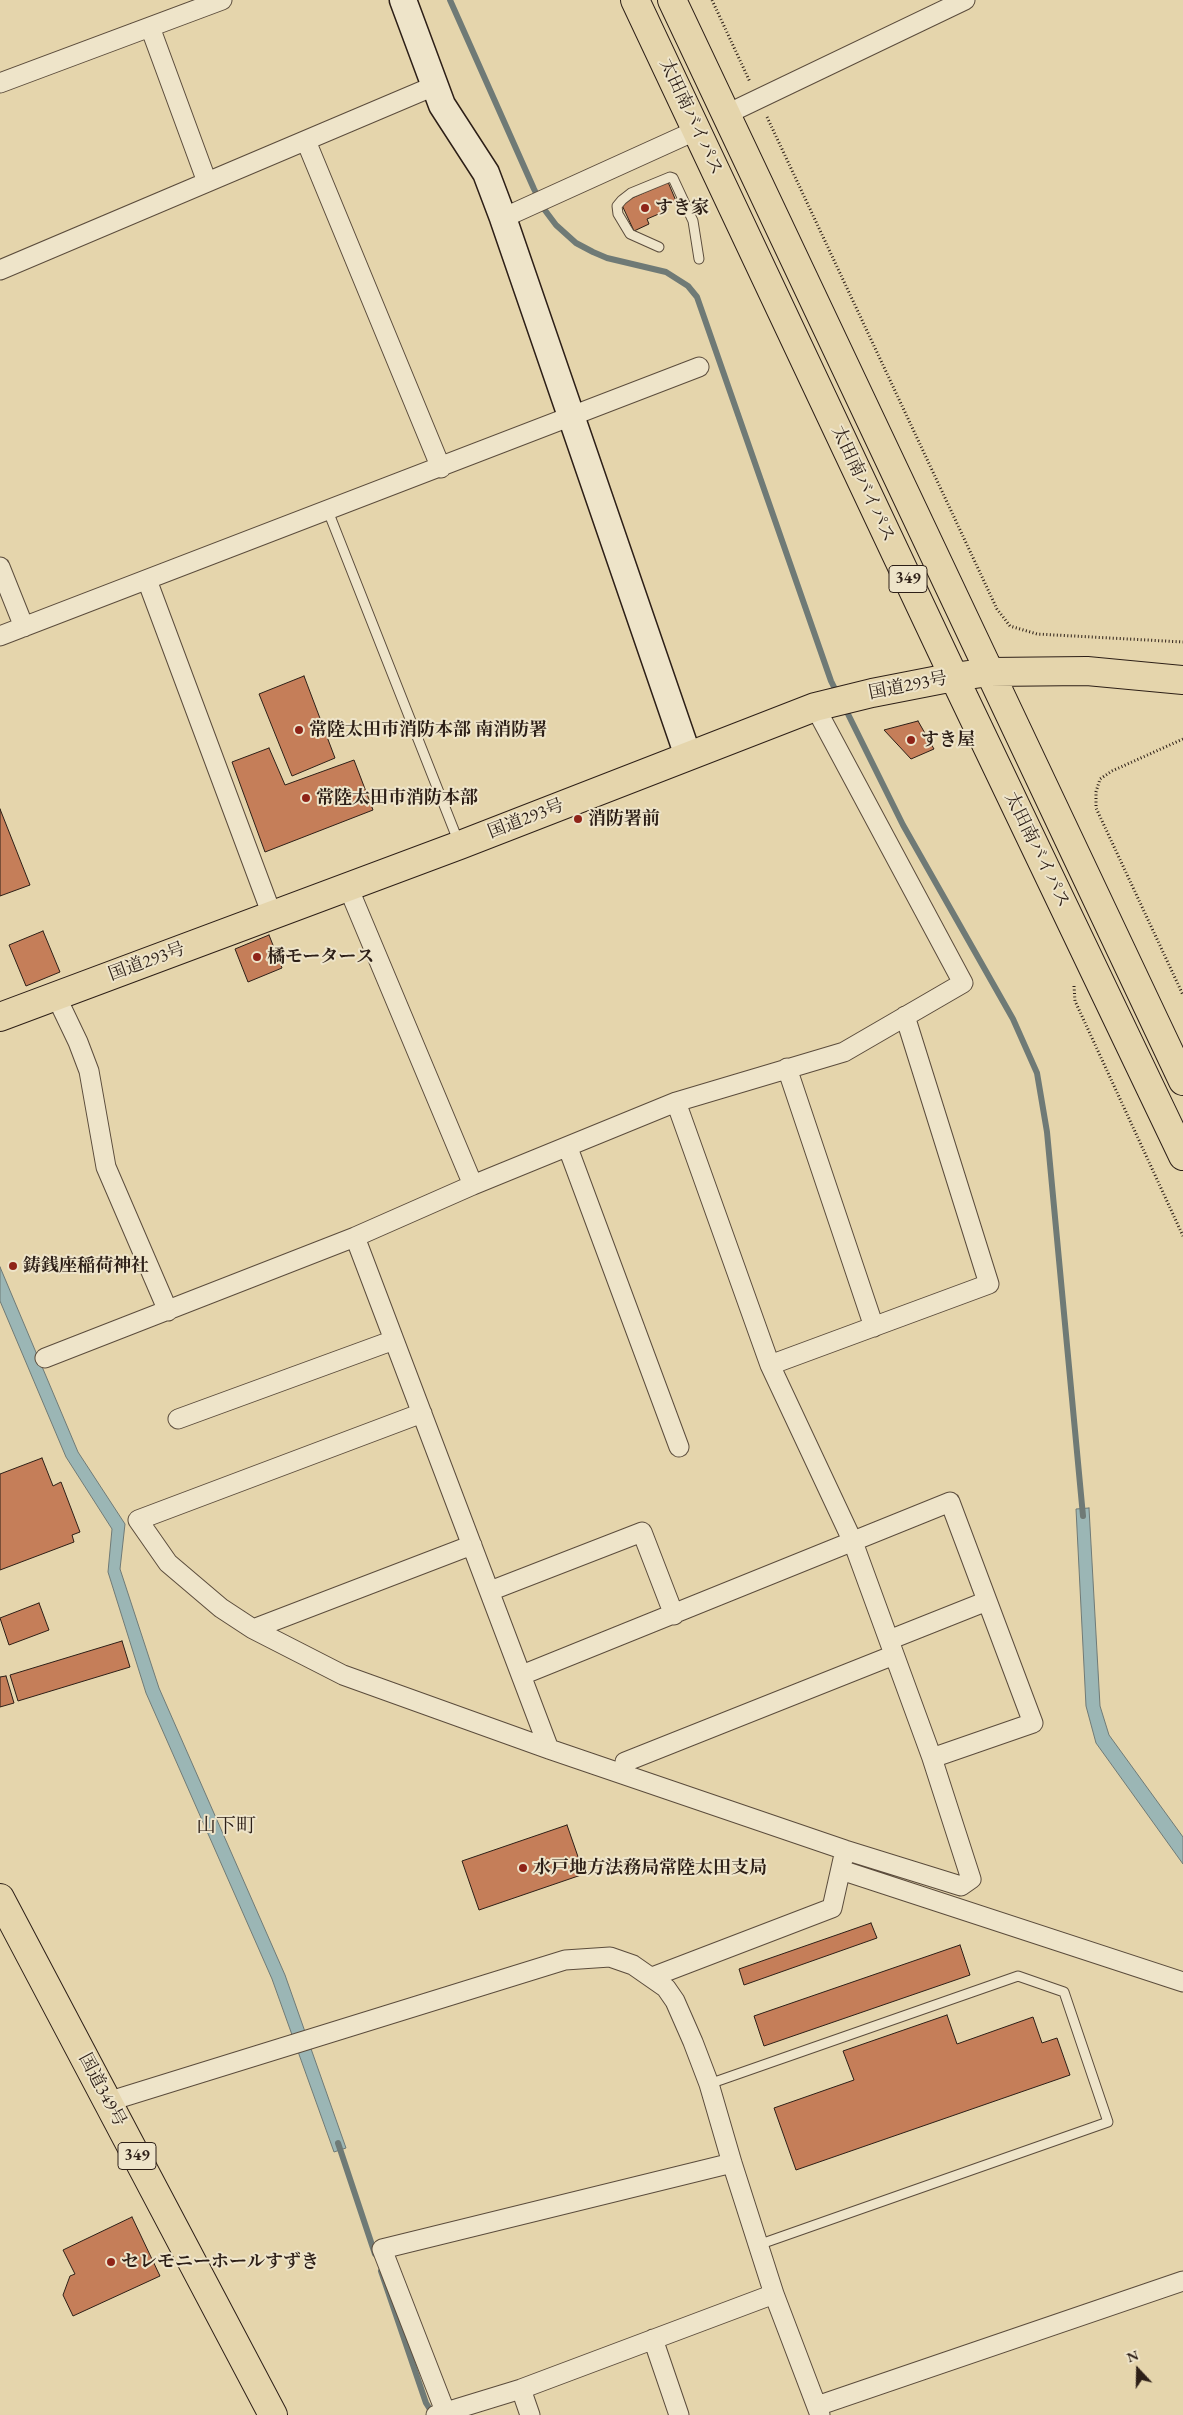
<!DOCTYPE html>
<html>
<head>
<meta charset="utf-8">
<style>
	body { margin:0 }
	#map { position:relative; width:1183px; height:2415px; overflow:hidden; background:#e5d5ac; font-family:"EB Garamond",serif }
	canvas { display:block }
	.north { position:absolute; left:1113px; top:2345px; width:50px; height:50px; -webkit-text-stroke:4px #eee4c9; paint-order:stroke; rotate:339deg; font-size:14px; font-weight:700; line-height:20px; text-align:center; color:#2d1f17 }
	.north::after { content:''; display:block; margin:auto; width:18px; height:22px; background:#2d1f17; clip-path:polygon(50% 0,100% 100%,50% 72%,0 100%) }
</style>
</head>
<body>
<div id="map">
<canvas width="1183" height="2415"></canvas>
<div class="north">N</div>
</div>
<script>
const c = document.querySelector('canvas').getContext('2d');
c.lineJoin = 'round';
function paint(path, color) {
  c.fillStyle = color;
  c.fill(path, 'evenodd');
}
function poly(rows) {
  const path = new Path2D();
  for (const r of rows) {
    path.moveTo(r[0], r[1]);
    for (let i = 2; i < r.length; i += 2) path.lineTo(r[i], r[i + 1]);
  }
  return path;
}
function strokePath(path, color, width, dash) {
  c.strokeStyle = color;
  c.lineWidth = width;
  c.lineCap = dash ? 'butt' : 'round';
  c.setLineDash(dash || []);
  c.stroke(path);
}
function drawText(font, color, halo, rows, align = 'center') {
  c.font = font + ' "EB Garamond","Noto Serif JP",serif';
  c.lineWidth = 4;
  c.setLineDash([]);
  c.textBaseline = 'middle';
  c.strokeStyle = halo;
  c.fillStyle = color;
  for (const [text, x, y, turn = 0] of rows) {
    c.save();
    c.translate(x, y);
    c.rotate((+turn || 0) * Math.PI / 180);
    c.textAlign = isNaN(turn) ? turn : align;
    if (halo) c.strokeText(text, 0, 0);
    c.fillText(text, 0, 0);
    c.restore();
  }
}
const water = poly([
	[0,1267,78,1452,125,1524,120,1569,159,1688,285,1975,346,2148,334,2152,272,1979,146,1693,108,1572,112,1529,66,1457,0,1301,0,1267],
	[1089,1508,1100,1706,1109,1735,1183,1837,1183,1864,1096,1743,1086,1706,1076,1509,1089,1508]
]);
const stream = poly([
	[450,0,534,189,544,209,556,225,576,243,593,252,607,258,666,272,688,286,697,297,831,681,838,695],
	[844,706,903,825,1013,1019,1037,1073,1047,1132,1083,1516],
	[338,2143,375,2254],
	[381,2271,426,2403,433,2414]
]);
const building = poly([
	[668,182,676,201,666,206,668,210,647,219,649,224,634,231,621,203,668,182],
	[304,676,335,758,292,776,259,694,304,676],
	[918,721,934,749,911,759,884,730,918,721],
	[269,748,285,785,354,760,373,810,265,852,232,762,269,748],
	[0,809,30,885,0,896,0,809],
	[43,931,60,972,26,986,9,945,43,931],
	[269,935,282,968,248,982,235,949,269,935],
	[42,1458,53,1486,61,1482,80,1532,72,1535,74,1542,0,1570,0,1474,42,1458],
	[39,1603,49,1630,9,1645,0,1618,39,1603],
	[122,1641,130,1667,18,1701,10,1675,122,1641],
	[6,1676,14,1703,0,1707,0,1677,6,1676],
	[567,1825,584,1874,479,1910,462,1861,567,1825],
	[871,1923,877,1938,744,1985,739,1969,871,1923],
	[960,1945,970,1975,764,2046,754,2016,960,1945],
	[947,2015,957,2044,1033,2017,1042,2043,1057,2038,1070,2075,796,2170,774,2108,854,2080,843,2051,947,2015],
	[132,2217,160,2276,73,2316,63,2295,70,2276,75,2274,63,2250,132,2217]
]);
const path = poly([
	[712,0,750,82],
	[767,117,997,609,1010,626,1037,634,1183,642],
	[1183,739,1112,771,1100,779,1096,792,1096,808,1183,995],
	[1074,986,1075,1001,1183,1236]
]);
const lane = poly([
	[659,247,630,234,618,214,617,206,622,200,631,193,670,177,673,178,693,221,699,259],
	[328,511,459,843],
	[709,2084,1018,1976,1064,1992,1108,2122,758,2245]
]);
const street = poly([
	[150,27,207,182],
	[0,83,222,0],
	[727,114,965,0],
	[306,141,441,468],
	[503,218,697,130],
	[0,270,434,86],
	[0,567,24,627],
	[147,580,272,915],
	[0,636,699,367],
	[348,887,473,1185],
	[56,996,78,1042,89,1071,106,1167,168,1311],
	[787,1068,874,1327],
	[568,1148,679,1447],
	[355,1237,549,1749],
	[45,1358,355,1237,473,1185,676,1102,844,1052,963,983,815,707],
	[770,1365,989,1284,905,1016],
	[422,1413,138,1520,168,1563,221,1608,253,1629,343,1675,549,1749,845,1850,961,1886,971,1879,932,1758,853,1542,770,1365,676,1102],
	[178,1419,394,1340],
	[490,1591,642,1532,674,1615],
	[253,1629,472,1545],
	[889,1640,987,1601],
	[522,1675,950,1502,1033,1723,932,1758],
	[624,1774,625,1762,894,1655],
	[841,1870,1183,1982],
	[652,1977,832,1908,843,1859],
	[107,2102,565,1960,610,1957,633,1965,666,1988,675,2001,693,2042,709,2084,732,2163,774,2294,820,2415],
	[653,2339,679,2415],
	[521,2389,530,2415],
	[817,2406,1183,2281],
	[445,2411,382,2249,732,2163],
	[436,2415,521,2389,774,2294]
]);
const secondary = poly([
	[403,0,442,105,486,173,503,218,688,756]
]);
const highway = poly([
	[635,0,954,677,1183,1156],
	[672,0,1183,1081],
	[0,1017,460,845,815,707,872,693,954,677,989,672,1087,671,1183,680],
	[0,1898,273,2415]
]);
const markers = [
	[645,208,5,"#8f2418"],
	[299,730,5,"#8f2418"],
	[911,740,5,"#8f2418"],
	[306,798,5,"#8f2418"],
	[578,819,5,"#8f2418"],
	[257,957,5,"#8f2418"],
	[13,1266,5,"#8f2418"],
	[523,1868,5,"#8f2418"],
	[111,2262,5,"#8f2418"]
];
const shields = [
	[908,579,38],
	[137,2156,38]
];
const shieldNames = [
	["349",908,579],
	["349",137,2156]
];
const streetNames = [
	["太田南バイパス",691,117,65],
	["太田南バイパス",863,484,65],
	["国道293号",908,686,-11],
	["国道293号",526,819,-21],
	["太田南バイパス",1037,850,64],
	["国道293号",147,962,-20],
	["国道349号",102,2090,62]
];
const poiNames = [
	["すき家",655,208],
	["常陸太田市消防本部 南消防署",309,730],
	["すき屋",921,740],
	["常陸太田市消防本部",316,798],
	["消防署前",588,819],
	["橘モータース",267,957],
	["鋳銭座稲荷神社",23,1266],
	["水戸地方法務局常陸太田支局",533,1868],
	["セレモニーホールすずき",121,2262]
];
const quarterNames = [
	["山下町",226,1827]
];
paint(water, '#9bb6b5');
strokePath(water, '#6f7a76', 1);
strokePath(stream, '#6f7a76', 6);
paint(building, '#c57e59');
strokePath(building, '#2d1f17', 1);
strokePath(lane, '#5b4c3c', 11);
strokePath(street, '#5b4c3c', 21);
strokePath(secondary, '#2d1f17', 29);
strokePath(highway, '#2d1f17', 30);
strokePath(path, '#2d1f17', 3, [1, 2.5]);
strokePath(lane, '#eee4c9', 9);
strokePath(street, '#eee4c9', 19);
strokePath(secondary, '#eee4c9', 26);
strokePath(highway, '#e5d5ac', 28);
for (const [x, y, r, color] of markers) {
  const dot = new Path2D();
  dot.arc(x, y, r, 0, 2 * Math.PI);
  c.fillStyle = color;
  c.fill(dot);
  strokePath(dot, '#eee4c9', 2);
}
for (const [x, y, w] of shields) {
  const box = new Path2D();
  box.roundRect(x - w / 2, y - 13.5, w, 27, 4);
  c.fillStyle = '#eee4c9';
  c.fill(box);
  strokePath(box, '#2d1f17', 1);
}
drawText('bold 16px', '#2d1f17', null, shieldNames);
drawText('18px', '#2d1f17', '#eee4c9', streetNames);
drawText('bold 18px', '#2d1f17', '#eee4c9', poiNames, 'left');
drawText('20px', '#2d1f17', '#eee4c9', quarterNames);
</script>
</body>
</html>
